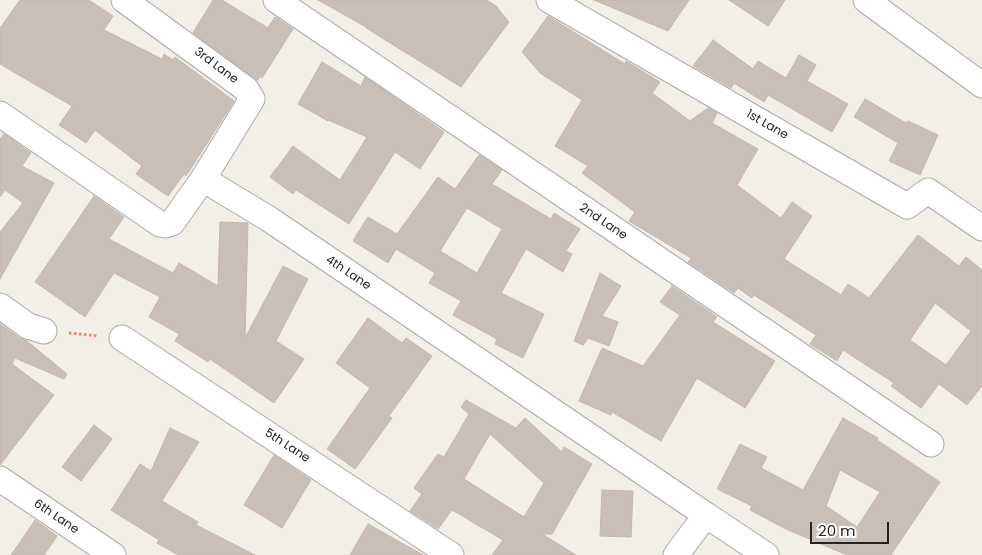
<!DOCTYPE html>
<html>
<head>
<meta charset="utf-8">
<style>
	body { margin:0 }
	#map { position:relative; width:982px; height:555px; overflow:hidden; background:#f2efe9; font-family:Poppins,sans-serif }
	canvas { display:block }
	.scale { position:absolute; left:810px; top:522px; width:79px; height:22px; box-sizing:border-box; border:2px solid #222; border-top:0; padding-left:6px; font-size:15px; line-height:18px; white-space:nowrap; color:#222; -webkit-text-stroke:4px #fff; paint-order:stroke }
</style>
</head>
<body>
<div id="map">
<canvas width="982" height="555"></canvas>
<div class="scale">20 m</div>
</div>
<script>
const c = document.querySelector('canvas').getContext('2d');
c.lineJoin = 'round';
function paint(path, color) {
  c.fillStyle = color;
  c.fill(path, 'evenodd');
}
function poly(rows) {
  const path = new Path2D();
  for (const r of rows) {
    path.moveTo(r[0], r[1]);
    for (let i = 2; i < r.length; i += 2) path.lineTo(r[i], r[i + 1]);
  }
  return path;
}
function strokePath(path, color, width, dash) {
  c.strokeStyle = color;
  c.lineWidth = width;
  c.lineCap = dash ? 'butt' : 'round';
  c.setLineDash(dash || []);
  c.stroke(path);
}
function drawText(font, color, halo, rows, align = 'center') {
  c.font = font + ' Poppins,sans-serif';
  c.lineWidth = 4;
  c.setLineDash([]);
  c.textBaseline = 'middle';
  c.strokeStyle = halo;
  c.fillStyle = color;
  for (const [text, x, y, turn = 0] of rows) {
    c.save();
    c.translate(x, y);
    c.rotate((+turn || 0) * Math.PI / 180);
    c.textAlign = isNaN(turn) ? turn : align;
    if (halo) c.strokeText(text, 0, 0);
    c.fillText(text, 0, 0);
    c.restore();
  }
}
const building = poly([
	[20,0,89,0,113,16,104,30,162,59,164,54,173,60,175,57,234,101,186,176,184,174,168,196,136,174,142,166,95,130,86,143,59,125,72,106,0,64,0,28,20,0],
	[213,0,222,0,268,28,275,17,293,29,262,78,260,76,258,80,256,79,193,33,213,0],
	[318,0,487,0,496,6,509,22,461,87,366,28,366,27,318,0],
	[594,0,689,0,668,31,594,0],
	[729,0,785,0,768,26,729,0],
	[548,16,625,64,626,61,660,82,652,93,690,121,708,108,717,113,712,123,758,149,737,185,781,218,792,202,812,216,784,259,841,295,848,284,869,298,918,235,959,266,966,257,982,270,982,386,967,405,939,384,921,408,891,386,894,383,843,350,837,361,810,344,816,335,754,295,752,298,738,288,734,293,688,262,691,258,629,221,635,212,582,173,588,166,555,146,582,100,540,73,522,52,548,16],
	[935,303,971,331,946,365,910,340,935,303],
	[713,40,753,69,758,61,786,78,799,55,816,65,807,81,848,104,832,132,768,95,764,102,734,83,731,88,693,66,713,40],
	[322,62,361,86,365,77,444,132,420,169,395,152,349,224,296,190,293,194,270,177,293,146,340,180,367,137,328,120,328,121,298,104,322,62],
	[865,99,906,123,908,121,938,135,920,175,889,161,898,143,854,117,865,99],
	[4,134,31,153,22,166,54,183,0,279,0,232,23,203,5,190,0,197,0,139,4,134],
	[479,155,502,170,492,184,551,219,554,213,580,229,566,251,572,254,563,272,526,249,501,293,544,314,523,358,495,344,497,339,453,315,461,301,429,283,435,273,396,249,388,263,353,241,368,217,397,234,438,177,455,189,479,155],
	[467,208,502,229,477,273,440,251,467,208],
	[94,196,124,217,109,239,173,273,179,263,218,286,220,222,248,223,245,338,283,266,308,279,276,341,304,359,274,403,210,359,208,362,175,341,179,334,149,317,160,297,114,273,85,317,35,282,94,196],
	[600,273,621,286,602,316,618,322,609,346,588,338,583,345,574,341,600,273],
	[672,286,717,317,713,322,775,361,745,408,697,378,661,441,612,412,611,415,579,401,602,348,643,366,680,315,660,302,672,286],
	[368,318,402,343,406,338,432,356,389,416,392,418,355,469,327,449,370,388,336,363,368,318],
	[0,324,20,338,27,341,67,374,64,379,15,358,12,364,54,395,0,465,0,324],
	[466,400,516,428,525,418,562,452,564,447,592,464,552,534,542,534,576,555,492,555,503,540,452,510,438,529,410,511,422,494,414,488,438,454,444,457,469,414,461,407,466,400],
	[490,434,544,483,524,517,464,479,490,434],
	[843,418,878,438,877,440,940,482,891,555,847,555,786,529,750,510,752,506,717,489,740,444,767,457,761,468,803,490,843,418],
	[840,470,880,492,857,527,826,506,840,470],
	[94,425,112,439,81,481,62,467,94,425],
	[170,428,199,442,162,501,198,522,196,525,255,555,178,555,157,543,159,540,111,510,140,464,151,471,170,428],
	[274,455,311,480,282,528,244,505,274,455],
	[602,490,633,491,631,537,600,536,602,490],
	[35,520,57,536,44,555,11,555,35,520],
	[368,524,423,555,350,555,368,524]
]);
const path = poly([
	[69,333,98,336]
]);
const street = poly([
	[124,0,246,89,252,99,203,179],
	[276,0,931,444],
	[549,0,907,206,928,191,982,228],
	[866,0,982,85],
	[0,114,160,224,166,225,172,223,203,179,269,219,706,515],
	[0,306,28,326,44,331],
	[122,338,451,555],
	[0,479,113,555],
	[676,555,706,515,766,555]
]);
const streetNames = [
	["3rd Lane",216,66,37],
	["1st Lane",767,125,30],
	["2nd Lane",603,222,34],
	["4th Lane",348,273,34],
	["5th Lane",287,446,33],
	["6th Lane",56,517,34]
];
paint(building, '#c7bfb8');
strokePath(building, '#c4b6ab', 1);
strokePath(street, '#a9a9a9', 27);
strokePath(path, '#fa8072', 3, [2.5, 2.5]);
strokePath(street, '#fff', 25);
drawText('12px', '#222', '#fff', streetNames);
</script>
</body>
</html>
